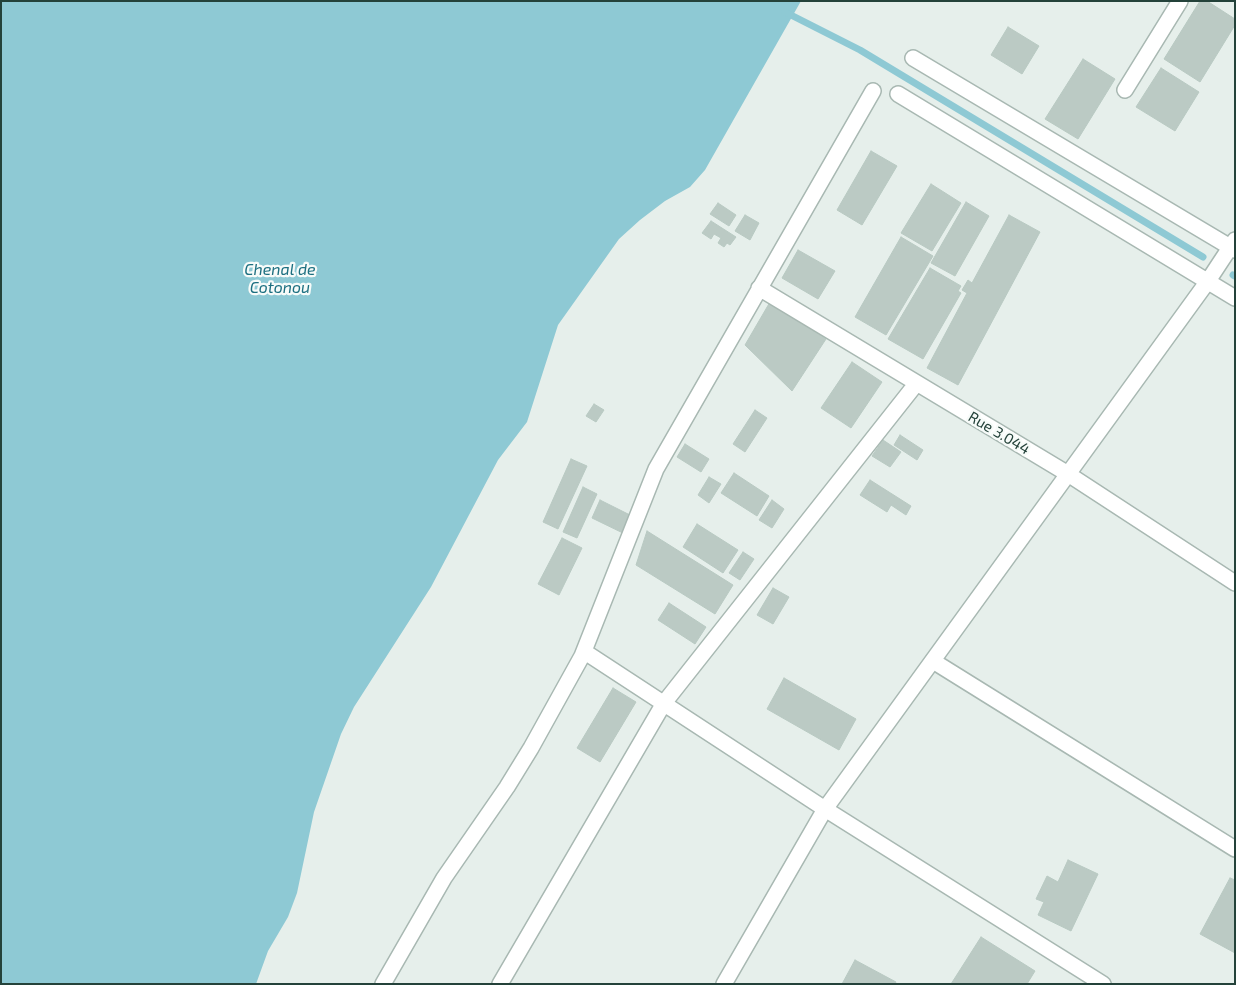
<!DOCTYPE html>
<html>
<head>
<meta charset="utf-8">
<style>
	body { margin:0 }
	#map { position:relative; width:1236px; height:985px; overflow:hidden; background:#e6efeb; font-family:"Exo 2",sans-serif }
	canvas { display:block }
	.frame { position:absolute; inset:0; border:2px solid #24423a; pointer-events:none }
</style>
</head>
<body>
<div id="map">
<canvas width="1236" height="985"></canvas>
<div class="frame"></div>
</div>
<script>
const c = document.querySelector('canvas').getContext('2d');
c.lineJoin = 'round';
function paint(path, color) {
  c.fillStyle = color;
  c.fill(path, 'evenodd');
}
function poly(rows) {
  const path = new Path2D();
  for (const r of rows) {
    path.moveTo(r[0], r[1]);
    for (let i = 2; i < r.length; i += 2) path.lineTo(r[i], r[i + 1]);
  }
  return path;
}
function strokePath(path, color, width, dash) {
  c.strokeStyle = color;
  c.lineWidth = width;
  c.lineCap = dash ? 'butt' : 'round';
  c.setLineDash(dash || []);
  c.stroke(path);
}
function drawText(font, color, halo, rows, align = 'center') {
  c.font = font + ' "Exo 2",sans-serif';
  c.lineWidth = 4.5;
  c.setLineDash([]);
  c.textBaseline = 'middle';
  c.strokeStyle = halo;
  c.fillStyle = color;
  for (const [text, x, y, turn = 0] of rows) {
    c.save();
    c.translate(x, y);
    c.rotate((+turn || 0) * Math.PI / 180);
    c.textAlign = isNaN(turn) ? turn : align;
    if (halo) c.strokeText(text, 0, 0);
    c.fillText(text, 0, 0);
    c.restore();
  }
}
const water = poly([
	[1,1,801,1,705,170,690,187,665,201,640,220,619,239,558,325,527,422,498,460,431,587,354,707,341,734,314,812,297,893,288,917,268,951,256,984,1,984]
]);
const stream = poly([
	[785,12,860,50,1203,257],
	[1233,275,1235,276]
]);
const building = poly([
	[1200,1,1207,1,1235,19,1235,25,1200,82,1164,59,1200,1],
	[1008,27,1039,46,1022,74,991,55,1008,27],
	[1083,59,1115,79,1078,139,1045,119,1083,59],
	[1161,68,1199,92,1175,131,1136,107,1161,68],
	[871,151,897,166,862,225,837,210,871,151],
	[931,184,961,203,932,251,901,233,931,184],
	[966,202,989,216,955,276,931,263,966,202],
	[718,203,736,215,729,226,710,214,718,203],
	[745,215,759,223,750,240,735,231,745,215],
	[1009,215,1040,232,958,385,927,368,967,293,962,290,968,280,972,283,1009,215],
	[711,221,736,237,730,245,727,243,724,247,718,243,721,238,714,234,711,239,702,233,711,221],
	[901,237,933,256,886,335,855,317,901,237],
	[798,250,835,271,818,299,782,278,798,250],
	[930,268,961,286,958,291,961,293,923,359,888,339,930,268],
	[770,302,826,339,792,391,745,345,770,302],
	[852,362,882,382,851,428,821,408,852,362],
	[594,404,604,410,596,422,586,416,594,404],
	[755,410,767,418,745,452,733,444,755,410],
	[900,435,923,450,917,460,894,445,900,435],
	[883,440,901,452,890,467,872,456,883,440],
	[685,444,709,459,701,472,677,457,685,444],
	[571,459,587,466,558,529,543,522,571,459],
	[734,473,769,496,757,516,721,493,734,473],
	[709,477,721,484,709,503,698,495,709,477],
	[870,480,911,506,906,515,891,505,887,512,860,495,870,480],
	[583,487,597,494,577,538,563,532,583,487],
	[600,500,636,518,627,535,592,518,600,500],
	[772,500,784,509,772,528,759,520,772,500],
	[697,524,738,550,723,573,683,547,697,524],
	[647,531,733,585,715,614,636,565,647,531],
	[562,538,582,548,559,595,538,584,562,538],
	[743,552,754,559,740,580,729,573,743,552],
	[773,588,789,597,773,624,757,615,773,588],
	[669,603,706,627,695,644,658,620,669,603],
	[784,678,856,719,839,750,767,709,784,678],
	[613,688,636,702,600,762,577,748,613,688],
	[1068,860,1098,874,1071,931,1038,915,1044,902,1036,899,1047,876,1058,882,1068,860],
	[1230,878,1235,880,1235,953,1200,934,1230,878],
	[981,937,1035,971,1027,984,951,984,981,937],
	[855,960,896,982,895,984,842,984,855,960]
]);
const minor = poly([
	[913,58,1235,250],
	[1125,90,1180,1],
	[898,94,1235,298],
	[759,288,1068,474,1235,583],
	[585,652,825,809,1103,984],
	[933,661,1235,849],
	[383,984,444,878,507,787,531,748,582,656,656,469,873,91],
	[500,984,664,703,916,384],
	[724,984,825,809,1208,281,1235,240]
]);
const streetNames = [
	["Rue 3.044",999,433,31]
];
const waterNames = [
	["Chenal de",280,270],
	["Cotonou",280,288]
];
paint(water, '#8ec9d4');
strokePath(stream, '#8ec9d4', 7);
paint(building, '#bbcac4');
strokePath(building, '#b8c9c2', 1);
strokePath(minor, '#a8b8b2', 18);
strokePath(minor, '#fff', 15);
drawText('15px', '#24423a', '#f7fbf9', streetNames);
drawText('italic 16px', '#1c6f80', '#f7fbf9', waterNames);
</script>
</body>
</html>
